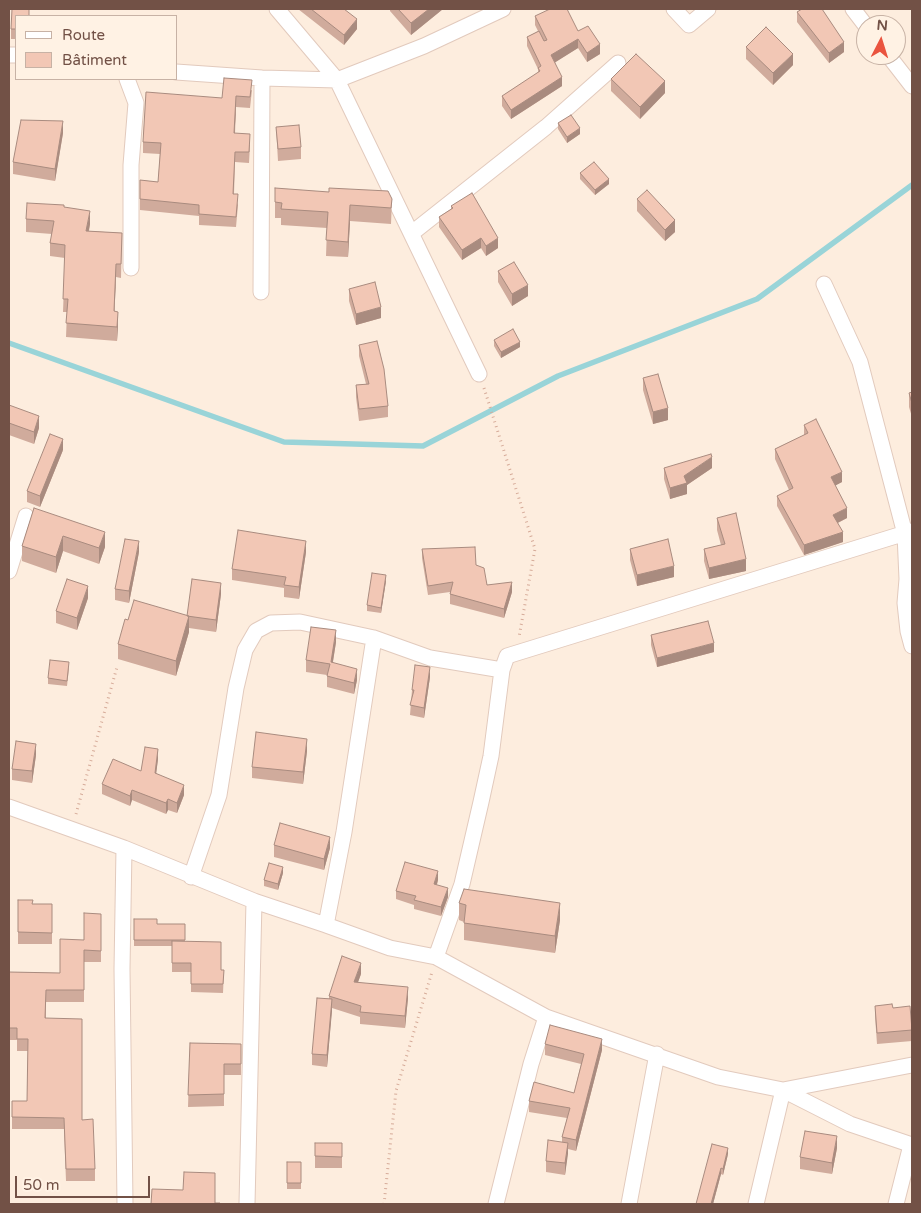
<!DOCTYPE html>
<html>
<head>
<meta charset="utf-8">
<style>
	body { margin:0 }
	#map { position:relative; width:921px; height:1213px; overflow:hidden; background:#fdedde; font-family:"Varela Round",sans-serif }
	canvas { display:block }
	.frame { position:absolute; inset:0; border:10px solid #725146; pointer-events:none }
	.legend { position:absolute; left:15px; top:15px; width:162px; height:65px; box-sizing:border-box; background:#fff2e4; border:1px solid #c7b2a5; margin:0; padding:6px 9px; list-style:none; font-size:15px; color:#725146 }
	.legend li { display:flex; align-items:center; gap:10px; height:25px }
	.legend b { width:25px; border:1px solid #c7b2a5 }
	.north { position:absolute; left:856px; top:15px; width:50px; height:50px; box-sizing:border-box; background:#fff2e4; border:1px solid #c7b2a5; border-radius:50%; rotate:5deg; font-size:14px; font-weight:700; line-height:20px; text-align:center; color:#725146 }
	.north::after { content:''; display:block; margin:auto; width:18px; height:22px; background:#ea543f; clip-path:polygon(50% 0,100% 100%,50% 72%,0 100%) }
	.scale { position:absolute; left:15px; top:1176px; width:135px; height:22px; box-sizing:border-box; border:2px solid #725146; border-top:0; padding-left:6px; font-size:15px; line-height:18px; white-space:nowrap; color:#725146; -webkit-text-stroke:4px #fff2e4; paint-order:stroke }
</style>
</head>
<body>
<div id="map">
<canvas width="921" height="1213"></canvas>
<div class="frame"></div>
<ul class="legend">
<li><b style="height:6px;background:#fff"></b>Route</li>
<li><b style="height:14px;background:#f2c7b5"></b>Bâtiment</li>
</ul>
<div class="north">N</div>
<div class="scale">50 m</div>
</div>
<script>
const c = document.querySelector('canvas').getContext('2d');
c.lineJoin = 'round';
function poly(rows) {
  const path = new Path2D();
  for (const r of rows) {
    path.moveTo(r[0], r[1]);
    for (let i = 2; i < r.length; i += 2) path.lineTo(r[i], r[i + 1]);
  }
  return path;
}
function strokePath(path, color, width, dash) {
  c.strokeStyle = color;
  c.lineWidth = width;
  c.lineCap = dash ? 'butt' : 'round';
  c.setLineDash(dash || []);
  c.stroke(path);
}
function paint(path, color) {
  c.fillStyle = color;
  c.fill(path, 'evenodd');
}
const stream = poly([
	[9,343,284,442,423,446,558,376,757,299,912,185]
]);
const path = poly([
	[484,388,535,549,519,637],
	[76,814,117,667],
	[384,1204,396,1091,432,972]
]);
const minor = poly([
	[277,9,337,80,479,374],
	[674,9,689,25,708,9],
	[853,9,866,26],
	[9,55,16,55],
	[888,55,912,86],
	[176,72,262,78,337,80,424,46,503,9],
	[127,79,136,103,131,165,131,268],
	[412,233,546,127,618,63],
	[824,284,860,362,905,534,907,579,905,603,908,631,912,646],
	[261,292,262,78],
	[9,571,26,516],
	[9,807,124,848,254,901,326,925,390,948,436,957,546,1017,718,1077,783,1090,850,1124,912,1145],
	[124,848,122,969,125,1204],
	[191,877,219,795,236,688,245,650,256,631,271,623,300,622,374,638,430,658,502,670],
	[326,925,344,832,374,638],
	[436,957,462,884,481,802,491,756,502,670,507,656,912,531],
	[783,1090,912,1065],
	[247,1204,254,901],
	[496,1204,531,1064,546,1017],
	[629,1204,657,1054],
	[756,1204,783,1090],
	[896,1204,911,1145]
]);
const wall = poly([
	[298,9,344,9,357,29,344,45],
	[390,9,443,9,411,35,390,11],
	[797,12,844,52,829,63,797,22],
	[16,16,16,39,11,39,11,29],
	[535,16,578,31,600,54,587,62,578,48,555,62,562,86,511,119,502,106,502,96,538,73,538,69,527,46,527,37,538,31,535,25],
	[746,47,793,65,773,85,746,59],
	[611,79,665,93,640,119,611,91],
	[252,90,250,108,236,107,235,134,250,145,249,163,235,162,234,194,238,205,236,227,199,225,199,216,140,210,140,180,158,182,160,154,143,153,143,142,222,98],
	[558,123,580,134,567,143,558,129],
	[276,127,301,147,301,159,278,161],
	[63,133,55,181,13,174,13,162],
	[580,173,609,184,595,195,580,179],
	[392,199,391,224,350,221,348,257,326,256,327,228,281,225,281,218,275,218,275,202],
	[637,199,675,232,665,241,637,211],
	[451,206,498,248,486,256,481,248,462,260,439,227,439,217,451,209],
	[64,207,90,224,89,231,122,233,121,278,116,277,114,311,118,325,117,341,66,337,67,312,63,312,65,258,50,256,50,243,52,234,26,232,26,219],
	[498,271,528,296,512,306,498,282],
	[349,289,381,318,356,325,349,301],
	[494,340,520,347,501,358,494,346],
	[359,345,388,406,388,417,359,421,356,397,356,385,366,384,359,356],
	[643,378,668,420,653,424,643,390],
	[912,392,912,417,909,407,909,393],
	[9,405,39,428,34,444,9,435],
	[804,425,842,482,835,485,847,518,838,523,843,542,804,555,777,506,777,496,789,490,775,459,775,449,804,435],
	[63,450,40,507,27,502,27,491],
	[664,468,712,468,687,485,687,494,670,499,664,479],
	[34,508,105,547,99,564,63,551,56,573,22,561,22,546],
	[717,518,746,571,709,579,704,561,704,549,721,545,717,530],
	[422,549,476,565,487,585,512,592,504,618,450,604,450,592,428,595,422,558],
	[630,549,674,577,637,586,630,560],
	[139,552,129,603,115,600,115,589],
	[306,552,299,599,284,597,284,588,232,580,232,569],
	[386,581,381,613,367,611,367,605],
	[221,594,216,632,189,628,189,632,176,676,118,659,118,644,187,616],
	[88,598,77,630,56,623,56,611],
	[651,635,714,652,657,667,651,645],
	[336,642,333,662,357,680,354,694,327,687,327,675,306,672,306,660],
	[69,668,67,686,48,684,48,678],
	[430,677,424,718,410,715,412,690],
	[307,751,303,784,252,778,252,767],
	[36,755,32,783,12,780,12,769],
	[158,759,156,773,184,795,177,813,168,810,166,814,132,800,130,806,102,794,102,784,141,771],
	[274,845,330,848,324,870,274,857],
	[283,873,278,890,264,886,264,880],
	[438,880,437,885,448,897,441,916,414,909,414,905,396,899,396,891],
	[18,900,33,904,52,904,52,944,18,944],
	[459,903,560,920,555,953,464,940,464,922,459,920],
	[101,914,101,962,84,962,84,1002,46,1002,46,1018,82,1120,95,1169,95,1181,66,1181,64,1129,12,1129,12,1101,27,1101,28,1051,17,1051,17,1040,9,1040,9,972,60,973,84,940],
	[134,919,157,924,185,924,185,942,221,970,224,970,223,993,191,992,191,972,172,972,172,946,134,946],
	[361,974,358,982,408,998,405,1028,360,1024,360,1017,332,1008,327,1067,312,1065,312,1054,329,999,329,996],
	[875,1006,893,1008,912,1024,912,1041,877,1044,875,1016],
	[190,1043,241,1044,241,1075,224,1075,224,1106,188,1107],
	[545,1044,602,1050,576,1151,568,1149,565,1175,546,1172,546,1161,562,1142,562,1137,567,1118,529,1112,529,1101,574,1093,581,1064,545,1055],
	[315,1143,342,1143,342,1168,315,1168],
	[837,1148,832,1174,800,1169,800,1157],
	[728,1154,723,1175,721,1174,713,1204,696,1204],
	[287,1162,301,1162,301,1189,287,1189]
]);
const shadedWall = poly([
	[429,9,443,9,411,35,411,23],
	[357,19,357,29,344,45,344,35],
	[578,39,578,48,551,65,551,55],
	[844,42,844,52,829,63,829,53],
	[600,44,600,54,587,62,587,53],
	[793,54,793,65,773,85,773,73],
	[562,77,562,86,511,119,511,110],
	[665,81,665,93,640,119,640,107],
	[236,96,236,107,234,144,234,133],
	[63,121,63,133,55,181,55,169],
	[580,128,580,134,567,143,567,137],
	[609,179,609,184,595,195,595,190],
	[350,205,350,221,348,257,348,242],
	[90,211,90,224,86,244,86,231],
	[675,220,675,232,665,241,665,230],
	[481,238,481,248,462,260,462,250],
	[498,238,498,248,486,256,486,246],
	[116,264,116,277,114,324,114,311],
	[528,285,528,296,512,306,512,294],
	[381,307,381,318,356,325,356,314],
	[118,312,118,325,117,341,117,327],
	[520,342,520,347,501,358,501,352],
	[668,408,668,420,653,424,653,412],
	[39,416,39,428,34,444,34,432],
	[63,439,63,450,40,507,40,496],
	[712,457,712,468,687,485,687,494,670,499,670,488,684,476],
	[842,472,842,482,831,488,831,477],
	[847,508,847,518,833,525,833,515],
	[105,532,105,547,99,564,99,548],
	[843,532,843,542,804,555,804,545],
	[63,536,63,551,56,573,56,557],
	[139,541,139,552,129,603,129,591],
	[306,541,306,552,299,599,299,587],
	[746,559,746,571,709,579,709,568],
	[674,566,674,577,637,586,637,575],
	[386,575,386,581,381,613,381,608],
	[512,582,512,592,504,618,504,609],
	[221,583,221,594,216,632,216,620],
	[88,586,88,598,77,630,77,618],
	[189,616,189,632,176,676,176,661],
	[336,630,336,642,331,673,331,662],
	[714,643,714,652,657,667,657,658],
	[430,667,430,677,424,718,424,708],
	[357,669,357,680,354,694,354,683],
	[307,739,307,751,303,784,303,772],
	[36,744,36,755,32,783,32,771],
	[158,749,158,759,155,783,155,773],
	[184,785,184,795,177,813,177,803],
	[132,790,132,800,130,806,130,796],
	[168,799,168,810,166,814,166,803],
	[330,837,330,848,324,870,324,859],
	[283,867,283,873,278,890,278,884],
	[438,871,438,880,434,893,434,884],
	[448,888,448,897,441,916,441,907],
	[560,903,560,920,555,953,555,936],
	[361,963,361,974,354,993,354,982],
	[408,987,408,998,405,1028,405,1016],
	[332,999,332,1011,327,1067,327,1055],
	[602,1039,602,1050,576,1151,576,1140],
	[837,1136,837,1148,832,1174,832,1163],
	[568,1143,568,1154,565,1175,565,1163],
	[728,1148,728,1154,723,1175,723,1169],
	[721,1168,721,1174,713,1204,711,1204]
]);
const building = poly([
	[12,9,29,9,29,16,16,16,16,29,11,29,12,9],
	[311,9,344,9,357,19,344,35,311,9],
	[398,9,429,9,411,23,398,9],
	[550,9,567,9,578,31,588,26,600,44,587,53,578,39,551,55,562,77,511,110,502,96,540,71,538,68,541,66,527,37,539,31,544,41,547,40,535,16,550,9],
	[802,9,822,9,844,42,829,53,797,12,802,9],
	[766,27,793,54,773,73,746,47,766,27],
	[636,54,665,81,640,107,611,79,636,54],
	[224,78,252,80,250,97,236,96,234,133,250,134,249,152,235,152,233,194,238,194,236,217,199,214,199,205,140,199,140,180,158,182,161,143,143,142,146,92,222,98,224,78],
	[571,115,580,128,567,137,558,123,571,115],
	[21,120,63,121,55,169,13,162,21,120],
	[299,125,301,147,278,149,276,127,299,125],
	[594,162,609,179,595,190,580,173,594,162],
	[275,188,329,192,329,188,388,191,392,199,391,208,350,205,348,242,326,240,328,212,281,209,282,203,275,202,275,188],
	[647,190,675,220,665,230,637,199,647,190],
	[472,193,498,238,486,246,481,238,462,250,439,217,453,208,451,206,472,193],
	[27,203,64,205,64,207,90,211,86,231,122,233,121,264,116,264,114,311,118,312,117,327,66,323,68,299,63,299,65,245,50,243,54,221,26,219,27,203],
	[514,262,528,285,512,294,498,271,514,262],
	[375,282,381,307,356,314,349,289,375,282],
	[513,329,520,342,501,352,494,340,513,329],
	[377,341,384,369,388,406,359,409,356,385,369,384,359,345,377,341],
	[658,374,668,408,653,412,643,378,658,374],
	[912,392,912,403,909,393,912,392],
	[9,405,39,416,34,432,9,423,9,405],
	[816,419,842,472,831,477,847,508,833,515,843,532,804,545,777,496,793,488,775,449,808,433,804,425,816,419],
	[50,434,63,439,40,496,27,491,50,434],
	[711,454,712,457,684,476,687,483,670,488,664,468,711,454],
	[34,508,105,532,99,548,63,536,56,557,22,546,34,508],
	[736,513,746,559,709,568,704,549,725,544,717,518,736,513],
	[238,530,306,541,299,587,284,585,286,577,232,569,238,530],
	[125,539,139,541,129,591,115,589,125,539],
	[668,539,674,566,637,575,630,549,668,539],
	[475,547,476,565,484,568,487,585,512,582,504,609,450,594,453,582,428,586,422,549,475,547],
	[372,573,386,575,381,608,367,605,372,573],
	[67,579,88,586,77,618,56,611,67,579],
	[192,579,221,583,216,620,187,616,192,579],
	[134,600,189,616,176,661,118,644,125,619,128,620,134,600],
	[708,621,714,643,657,658,651,635,708,621],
	[311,627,336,630,331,662,357,669,354,683,327,676,330,664,306,660,311,627],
	[50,660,69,662,67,681,48,678,50,660],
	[415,665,430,667,424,708,410,705,414,690,412,690,415,665],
	[256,732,307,739,303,772,252,767,256,732],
	[16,741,36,744,32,771,12,769,16,741],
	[145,747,158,749,155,773,184,785,177,803,168,799,166,803,132,790,130,796,102,784,113,759,141,771,145,747],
	[280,823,330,837,324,859,274,845,280,823],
	[405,862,438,871,434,884,448,888,441,907,414,900,416,896,396,891,405,862],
	[269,863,283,867,278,884,264,880,269,863],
	[464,889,560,903,555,936,464,923,466,905,459,903,464,889],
	[18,900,33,900,32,904,52,904,52,933,18,932,18,900],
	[84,913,101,914,101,951,84,950,84,990,46,990,45,1018,82,1019,82,1120,93,1119,95,1169,66,1169,64,1118,12,1117,12,1101,27,1101,28,1039,17,1039,17,1028,9,1028,9,972,60,973,60,939,84,940,84,913],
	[134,919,157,919,157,924,185,924,185,940,134,940,134,919],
	[172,941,221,942,221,970,224,970,223,984,191,984,191,963,172,963,172,941],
	[342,956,361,963,354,982,408,987,405,1016,360,1012,361,1006,329,996,342,956],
	[317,998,332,999,327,1055,312,1054,317,998],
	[892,1004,893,1008,910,1006,912,1030,877,1033,875,1006,892,1004],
	[550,1025,602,1039,576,1140,562,1137,570,1108,529,1101,534,1082,574,1093,584,1054,545,1044,550,1025],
	[190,1043,241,1044,241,1064,224,1064,224,1094,188,1095,190,1043],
	[805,1131,837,1136,832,1163,800,1157,805,1131],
	[548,1140,568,1143,565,1163,546,1161,548,1140],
	[315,1143,342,1143,342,1157,315,1156,315,1143],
	[712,1144,728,1148,723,1169,721,1168,711,1204,696,1204,712,1144],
	[287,1162,301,1162,301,1183,287,1183,287,1162],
	[184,1172,215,1173,215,1203,220,1203,220,1204,151,1204,152,1189,183,1190,184,1172]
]);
strokePath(stream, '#99d4d8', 5.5);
strokePath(minor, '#e2cabd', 17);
strokePath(path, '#d6ab99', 3, [1, 4]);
strokePath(minor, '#fff', 15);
paint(wall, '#d0ab9c');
paint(shadedWall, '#a98b7f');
paint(building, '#f2c7b5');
strokePath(building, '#a98b7f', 1);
</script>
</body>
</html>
